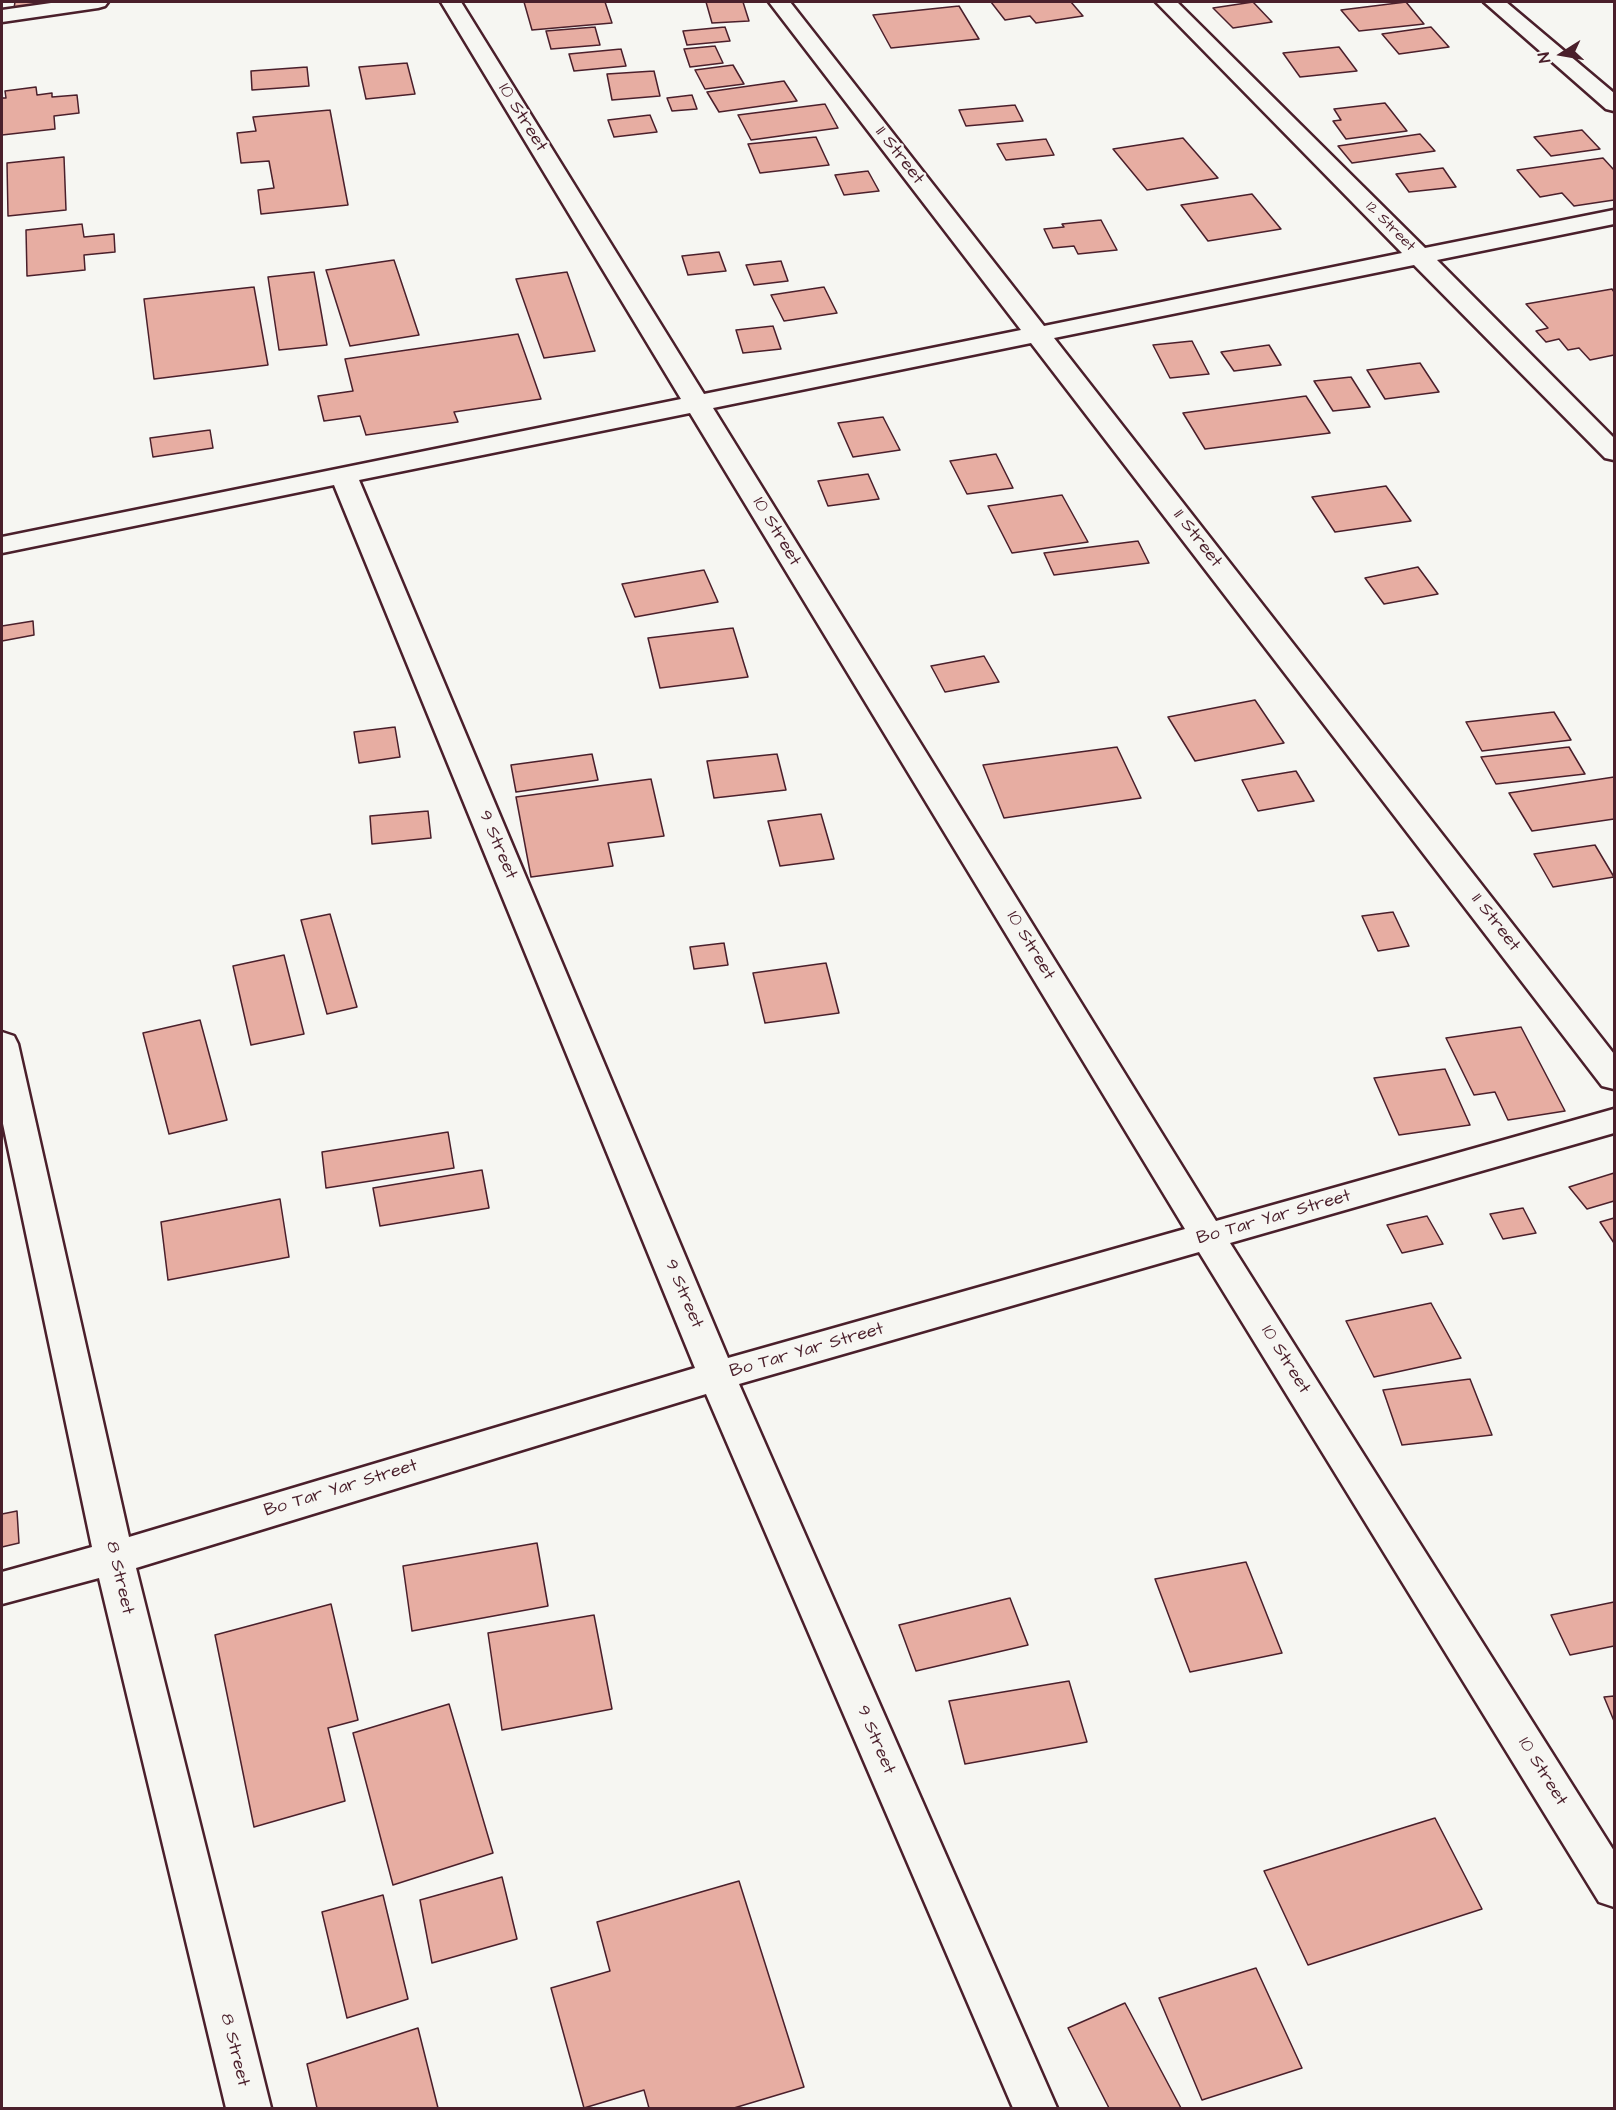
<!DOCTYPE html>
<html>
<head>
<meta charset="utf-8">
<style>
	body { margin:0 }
	#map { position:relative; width:1616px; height:2110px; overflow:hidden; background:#f6f6f2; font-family:"Architects Daughter",sans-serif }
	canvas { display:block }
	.frame { position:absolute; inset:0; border:3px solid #4a1f2b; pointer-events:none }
	.north { position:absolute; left:1532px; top:24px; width:60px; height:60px; -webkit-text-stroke:4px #f6f6f2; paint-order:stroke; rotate:259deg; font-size:16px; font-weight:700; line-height:24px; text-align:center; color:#4a1f2b }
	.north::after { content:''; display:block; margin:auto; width:21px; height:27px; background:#4a1f2b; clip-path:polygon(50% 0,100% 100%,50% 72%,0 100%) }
</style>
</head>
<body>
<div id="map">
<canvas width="1616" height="2110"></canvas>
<div class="frame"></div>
<div class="north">N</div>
</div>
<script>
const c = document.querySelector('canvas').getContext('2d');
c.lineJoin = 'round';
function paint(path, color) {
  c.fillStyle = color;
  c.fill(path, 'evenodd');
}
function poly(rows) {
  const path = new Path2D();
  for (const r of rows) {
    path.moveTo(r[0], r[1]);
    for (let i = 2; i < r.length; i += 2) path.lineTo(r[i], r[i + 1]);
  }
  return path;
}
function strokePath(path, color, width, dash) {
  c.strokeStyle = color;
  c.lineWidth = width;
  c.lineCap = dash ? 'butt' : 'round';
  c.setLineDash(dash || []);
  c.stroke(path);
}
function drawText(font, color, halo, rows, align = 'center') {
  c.font = font + ' "Architects Daughter",sans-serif';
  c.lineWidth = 4.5;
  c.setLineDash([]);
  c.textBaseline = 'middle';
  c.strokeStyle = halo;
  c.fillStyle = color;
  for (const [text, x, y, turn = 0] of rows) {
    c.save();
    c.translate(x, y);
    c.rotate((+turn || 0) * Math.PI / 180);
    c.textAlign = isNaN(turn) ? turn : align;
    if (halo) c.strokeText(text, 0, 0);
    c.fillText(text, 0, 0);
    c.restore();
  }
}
const building = poly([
	[15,2,58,2,58,5,14,8,15,2],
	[524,2,605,2,612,23,532,30,524,2],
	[706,2,743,2,749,21,712,23,706,2],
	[991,2,1071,2,1083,16,1036,23,1030,16,1005,20,991,2],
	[1253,2,1272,22,1233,28,1213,8,1253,2],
	[1406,2,1424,24,1359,31,1341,10,1406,2],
	[959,6,979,39,891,48,873,15,959,6],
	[595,27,600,45,551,49,546,31,595,27],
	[725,27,730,41,687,45,683,31,725,27],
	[1431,27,1449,47,1399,54,1382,34,1431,27],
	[715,46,723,63,690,67,684,49,715,46],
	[1339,47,1357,71,1300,77,1283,53,1339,47],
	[621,49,626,66,574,71,569,54,621,49],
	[407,63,415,94,366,99,359,67,407,63],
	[733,65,744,84,705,89,695,70,733,65],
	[307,67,309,86,252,90,251,71,307,67],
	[654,71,660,96,612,100,607,74,654,71],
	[784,81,797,101,719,112,707,92,784,81],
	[36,87,37,95,52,93,52,97,77,95,79,113,54,116,55,129,2,135,2,98,6,98,5,91,36,87],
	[692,95,697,109,672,111,667,98,692,95],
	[1385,103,1407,131,1346,139,1333,121,1341,120,1334,109,1385,103],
	[825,104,838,128,751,140,738,115,825,104],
	[1015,105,1023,121,966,126,959,110,1015,105],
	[330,110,348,205,261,214,258,190,274,188,269,161,241,163,237,133,256,131,253,117,330,110],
	[650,115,657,132,614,137,608,120,650,115],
	[1582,130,1600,149,1551,156,1534,137,1582,130],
	[1420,134,1435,151,1352,163,1338,146,1420,134],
	[816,137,829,165,760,173,748,144,816,137],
	[1183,138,1218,178,1147,190,1113,149,1183,138],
	[1046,139,1054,155,1006,160,997,144,1046,139],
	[64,157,66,210,8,216,7,163,64,157],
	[1603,158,1614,170,1614,200,1574,206,1562,193,1540,197,1517,170,1603,158],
	[1443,168,1456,187,1409,192,1396,174,1443,168],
	[868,171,879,191,844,195,835,175,868,171],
	[1252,194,1281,229,1208,241,1181,205,1252,194],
	[1101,220,1117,250,1078,254,1074,246,1053,248,1044,229,1064,227,1062,224,1101,220],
	[82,224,84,237,114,234,115,252,84,255,85,270,27,276,26,230,82,224],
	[719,252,726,271,688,275,682,256,719,252],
	[394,260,419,335,350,346,326,270,394,260],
	[781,261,788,281,754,285,746,265,781,261],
	[314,272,327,345,279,350,268,277,314,272],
	[567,272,595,351,544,358,516,279,567,272],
	[254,287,268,365,154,379,144,299,254,287],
	[824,287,837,313,784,321,771,295,824,287],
	[1612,289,1614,292,1614,355,1590,360,1579,348,1568,350,1559,339,1546,342,1536,331,1548,328,1526,304,1612,289],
	[773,326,781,349,743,353,736,330,773,326],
	[518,334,541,399,454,412,458,422,366,435,360,416,324,421,318,396,353,391,345,359,518,334],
	[1192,341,1209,374,1170,378,1153,345,1192,341],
	[1269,345,1281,365,1234,371,1221,352,1269,345],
	[1420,363,1439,392,1385,399,1367,370,1420,363],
	[1351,377,1370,407,1333,411,1314,381,1351,377],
	[1306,396,1330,433,1205,449,1183,413,1306,396],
	[883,417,900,450,853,457,838,423,883,417],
	[210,430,213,448,153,457,150,438,210,430],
	[996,454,1013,488,967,494,950,461,996,454],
	[868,474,879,499,828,506,818,481,868,474],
	[1386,486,1411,521,1335,532,1312,497,1386,486],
	[1062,495,1088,542,1012,553,988,506,1062,495],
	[1138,541,1149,563,1054,575,1044,553,1138,541],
	[1418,567,1438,594,1384,604,1365,578,1418,567],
	[704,570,718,602,635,617,622,584,704,570],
	[33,621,34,635,2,641,2,626,33,621],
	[733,628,748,677,660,688,648,638,733,628],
	[984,656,999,682,945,692,931,666,984,656],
	[1255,700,1284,743,1195,761,1168,717,1255,700],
	[1554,712,1571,740,1482,751,1466,722,1554,712],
	[395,727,400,757,359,763,354,732,395,727],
	[1117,747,1141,798,1004,818,983,765,1117,747],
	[1569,747,1585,774,1496,784,1481,757,1569,747],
	[592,754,598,780,516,792,511,765,592,754],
	[777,754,786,790,714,798,707,761,777,754],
	[1296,771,1314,801,1258,811,1242,780,1296,771],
	[1614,777,1614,819,1532,831,1509,793,1614,777],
	[651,779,664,836,608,843,613,866,531,877,516,797,651,779],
	[428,811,431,838,372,844,370,816,428,811],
	[821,814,834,859,780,866,768,821,821,814],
	[1595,845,1614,877,1553,887,1534,854,1595,845],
	[1393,912,1409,946,1378,951,1362,916,1393,912],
	[330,914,357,1007,327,1014,301,920,330,914],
	[724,943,728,965,694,969,690,947,724,943],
	[284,955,304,1034,251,1045,233,966,284,955],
	[826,963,839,1013,765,1023,753,973,826,963],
	[200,1020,227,1120,169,1134,143,1033,200,1020],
	[1521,1027,1565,1111,1508,1120,1495,1092,1474,1095,1446,1038,1521,1027],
	[1445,1069,1470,1125,1399,1135,1374,1078,1445,1069],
	[448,1132,454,1168,326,1188,322,1152,448,1132],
	[482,1170,489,1208,380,1226,373,1188,482,1170],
	[1614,1173,1614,1201,1587,1209,1569,1187,1614,1173],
	[280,1199,289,1257,168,1280,161,1222,280,1199],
	[1523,1208,1536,1233,1503,1239,1490,1214,1523,1208],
	[1427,1216,1443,1244,1402,1253,1387,1225,1427,1216],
	[1614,1218,1614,1243,1600,1222,1614,1218],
	[1431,1303,1461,1358,1374,1377,1346,1321,1431,1303],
	[1470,1379,1492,1435,1402,1445,1383,1390,1470,1379],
	[17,1511,19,1543,2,1547,2,1514,17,1511],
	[537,1543,548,1606,412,1631,403,1566,537,1543],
	[1246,1562,1282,1653,1190,1672,1155,1579,1246,1562],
	[1010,1598,1028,1645,916,1671,899,1625,1010,1598],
	[1614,1602,1614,1646,1570,1655,1551,1615,1614,1602],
	[331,1604,358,1720,328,1728,345,1801,254,1827,215,1635,331,1604],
	[594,1615,612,1709,502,1730,488,1633,594,1615],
	[1069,1681,1087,1742,965,1764,949,1701,1069,1681],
	[1614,1696,1614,1721,1604,1697,1614,1696],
	[449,1704,493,1853,393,1885,353,1733,449,1704],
	[1435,1818,1482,1909,1308,1965,1264,1871,1435,1818],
	[502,1877,517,1939,432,1963,420,1900,502,1877],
	[739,1881,804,2087,734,2108,649,2108,644,2090,584,2108,551,1988,610,1971,597,1922,739,1881],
	[383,1895,408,1999,347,2018,322,1912,383,1895],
	[1256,1968,1302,2068,1202,2100,1159,1998,1256,1968],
	[1125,2003,1181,2108,1109,2108,1068,2028,1125,2003],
	[418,2028,438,2108,317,2108,307,2064,418,2028]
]);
const street = poly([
	[441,2,461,2,704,394,1021,330,769,2,790,2,1044,326,1402,253,1156,2,1177,2,1425,248,1614,210,1614,224,1437,260,1614,438,1614,460,1605,458,1414,265,1054,338,1614,1054,1614,1089,1602,1086,1031,343,713,408,1216,1221,1614,1109,1614,1133,1230,1243,1614,1851,1614,1907,1599,1902,1199,1252,739,1384,1057,2108,1013,2108,706,1394,136,1568,271,2108,226,2108,99,1578,2,1604,2,1572,92,1547,2,1119,2,1032,14,1036,18,1044,129,1537,695,1368,334,485,2,553,2,537,681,399,441,2],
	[690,413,1185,1229,728,1358,359,480,690,413],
	[1484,2,1506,2,1614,93,1614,111,1606,109,1484,2]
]);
const secondary = poly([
	[58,2,108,2,105,6,98,8,2,22,2,10,58,2]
]);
const farStreetnames = [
	["12 Street",1390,227,45]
];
const streetNames = [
	["10 Street",522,118,58],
	["11 Street",899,156,52],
	["10 Street",776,532,59],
	["11 Street",1197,539,52],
	["9 Street",497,845,67],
	["11 Street",1495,923,52],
	["10 Street",1030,946,59],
	["Bo Tar Yar Street",1274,1218,-16],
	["9 Street",683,1294,67],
	["Bo Tar Yar Street",807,1351,-16],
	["10 Street",1285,1360,58],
	["Bo Tar Yar Street",341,1489,-17],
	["8 Street",119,1578,77],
	["9 Street",875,1740,67],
	["10 Street",1542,1772,58],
	["8 Street",234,2050,76]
];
paint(building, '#e7ada2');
strokePath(building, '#4a1f2b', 1.5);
strokePath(street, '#4a1f2b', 5);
strokePath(secondary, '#4a1f2b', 5);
paint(street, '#f6f6f2');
paint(secondary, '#f6f6f2');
drawText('15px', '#4a1f2b', '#f6f6f2', farStreetnames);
drawText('18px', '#4a1f2b', '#f6f6f2', streetNames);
</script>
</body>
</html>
